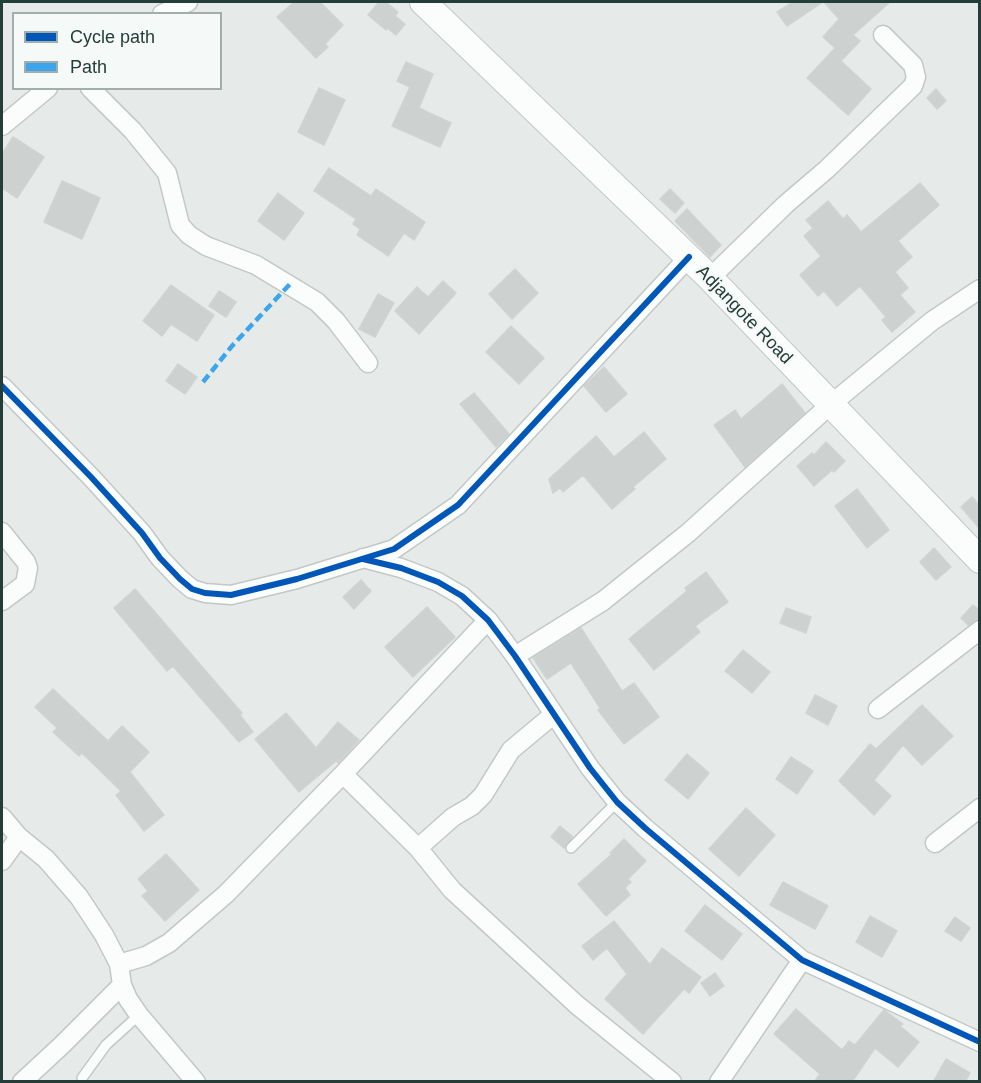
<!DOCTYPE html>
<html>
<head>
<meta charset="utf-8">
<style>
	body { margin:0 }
	#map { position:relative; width:981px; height:1083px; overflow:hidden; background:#e6ebe9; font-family:Helvetica,sans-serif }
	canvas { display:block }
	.frame { position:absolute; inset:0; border:3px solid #253d39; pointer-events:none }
	.legend { position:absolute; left:12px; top:12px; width:210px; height:78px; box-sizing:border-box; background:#f5f9f7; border:2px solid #a2aeab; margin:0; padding:8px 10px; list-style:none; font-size:18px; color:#253d39 }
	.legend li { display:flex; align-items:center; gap:12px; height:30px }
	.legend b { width:30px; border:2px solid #a2aeab }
</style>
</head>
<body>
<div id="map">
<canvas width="981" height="1083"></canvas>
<div class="frame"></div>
<ul class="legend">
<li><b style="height:8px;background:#0057b8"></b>Cycle path</li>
<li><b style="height:8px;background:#3ea4ec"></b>Path</li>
</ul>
</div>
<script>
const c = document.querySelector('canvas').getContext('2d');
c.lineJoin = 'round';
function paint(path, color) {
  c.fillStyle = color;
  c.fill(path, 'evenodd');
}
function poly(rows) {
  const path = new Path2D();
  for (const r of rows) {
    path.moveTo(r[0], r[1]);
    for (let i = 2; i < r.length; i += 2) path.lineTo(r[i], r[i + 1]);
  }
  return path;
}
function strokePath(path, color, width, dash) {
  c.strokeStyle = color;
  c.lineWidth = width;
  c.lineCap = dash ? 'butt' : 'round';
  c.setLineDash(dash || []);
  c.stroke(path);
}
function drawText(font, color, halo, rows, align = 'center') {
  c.font = font + ' Helvetica,sans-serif';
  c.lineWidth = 4.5;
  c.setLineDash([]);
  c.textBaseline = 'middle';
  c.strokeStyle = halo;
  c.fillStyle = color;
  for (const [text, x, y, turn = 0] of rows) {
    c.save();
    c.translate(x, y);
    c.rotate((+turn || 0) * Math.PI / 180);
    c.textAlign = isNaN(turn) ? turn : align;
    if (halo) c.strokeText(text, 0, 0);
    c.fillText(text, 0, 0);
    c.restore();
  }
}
const building = poly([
	[294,2,320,2,343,25,325,44,328,47,316,58,277,17,294,2],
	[379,2,386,2,398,12,395,16,405,24,396,35,387,28,386,30,368,15,379,2],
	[793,2,823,2,787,26,777,12,793,2],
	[824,2,890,2,853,35,860,41,841,61,871,89,848,115,807,78,835,48,823,37,839,19,824,2],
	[406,62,433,74,419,108,451,123,440,147,392,126,410,87,397,81,406,62],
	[319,88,345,100,324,145,298,132,319,88],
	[936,89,946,101,937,109,927,98,936,89],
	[13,137,44,157,17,198,2,188,2,154,13,137],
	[329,168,371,196,376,189,425,222,414,240,404,233,388,256,357,235,360,229,353,224,356,219,314,191,329,168],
	[62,181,100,198,82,239,44,222,62,181],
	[920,183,939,205,898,241,912,257,895,272,908,288,900,295,915,312,892,332,882,320,886,317,860,286,837,306,824,291,818,296,800,275,821,256,804,236,813,228,806,220,828,201,843,219,847,215,861,232,920,183],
	[670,189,684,203,675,213,660,199,670,189],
	[278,193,304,213,284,240,258,221,278,193],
	[687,209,721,245,710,257,675,221,687,209],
	[515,269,538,293,512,319,489,294,515,269],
	[443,281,456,293,419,334,395,311,417,287,428,297,443,281],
	[171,285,214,315,197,341,171,324,162,336,143,321,171,285],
	[219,291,236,302,226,317,209,306,219,291],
	[378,294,394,303,375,337,359,329,378,294],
	[511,326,544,358,519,384,486,352,511,326],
	[178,364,197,377,185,394,166,381,178,364],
	[604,367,627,394,606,412,584,386,604,367],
	[782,384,805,413,745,467,714,425,735,410,741,419,782,384],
	[474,393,509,434,496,447,460,404,474,393],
	[644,432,666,459,633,487,635,489,612,509,583,475,563,492,560,488,553,493,549,479,596,436,614,457,644,432],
	[826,442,845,461,834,472,832,470,814,486,797,466,812,453,814,455,826,442],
	[857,489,889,530,867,548,835,506,857,489],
	[972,497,980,506,980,529,961,507,972,497],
	[934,548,951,567,936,580,920,562,934,548],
	[706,572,728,602,695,626,700,632,654,670,629,639,687,591,685,588,706,572],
	[361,580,371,591,354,609,343,597,361,580],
	[135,589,242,713,240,715,253,732,239,742,173,666,167,671,114,608,135,589],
	[973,605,980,611,980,619,968,625,961,618,973,605],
	[427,607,455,637,413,677,385,647,427,607],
	[786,608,811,617,806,633,780,623,786,608],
	[581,628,622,691,634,683,659,717,624,744,598,710,600,708,571,663,547,679,533,658,581,628],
	[743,650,770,672,752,693,725,671,743,650],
	[53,689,108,741,122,726,149,752,130,772,164,815,144,831,116,795,121,791,82,753,79,756,53,732,57,728,35,707,53,689],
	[815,695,837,706,828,725,806,713,815,695],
	[922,705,953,736,922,765,903,745,874,780,891,796,874,815,839,781,870,744,876,749,922,705],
	[286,713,316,748,338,722,359,740,338,763,336,761,299,792,255,739,286,713],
	[687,754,709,773,688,799,665,780,687,754],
	[791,757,813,771,797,794,776,779,791,757],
	[746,808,775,835,739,876,709,849,746,808],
	[560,826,573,837,564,848,551,837,560,826],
	[624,839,646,861,628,879,631,882,625,888,630,895,606,916,578,884,612,854,610,853,624,839],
	[166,854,199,890,165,921,142,896,148,891,138,879,166,854],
	[783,882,828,906,815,929,770,905,783,882],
	[705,905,742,934,722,960,685,931,705,905],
	[870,916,897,931,882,957,856,942,870,916],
	[955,917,970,928,961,941,945,931,955,917],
	[614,921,650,965,662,948,701,977,689,993,684,989,643,1034,605,999,627,974,607,948,593,960,582,946,614,921],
	[715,973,724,986,710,996,701,983,715,973],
	[796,1009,842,1050,849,1041,855,1045,884,1010,903,1024,900,1026,919,1042,898,1067,875,1048,852,1082,814,1082,820,1074,774,1034,796,1009],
	[946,1059,970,1073,965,1082,933,1082,946,1059]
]);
const lane = poly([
	[571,848,617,802],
	[82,1078,106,1045,139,1015]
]);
const street = poly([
	[162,14,188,2],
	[90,88,133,131,167,173,180,225,189,235,206,246,256,265,317,302,336,321,368,363],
	[2,126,48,88],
	[710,278,786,204,827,169,913,86,916,77,913,65,883,35],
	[2,386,91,477,142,533,160,558,180,579,192,589,205,593,231,595,297,579,394,549,458,505,689,257],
	[2,532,26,562,28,568,25,584,2,601],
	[363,558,401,568,438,582,462,596,488,620,515,656,590,768,617,802,645,828,802,960,980,1042],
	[515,656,603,601,688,533,830,405,932,321,980,289],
	[878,709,980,630],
	[553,715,511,750,483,795,472,806,453,817,418,848,452,890,577,1005,672,1082],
	[343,774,418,848],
	[2,817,19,837,46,859,79,897,104,935,119,964,122,985,128,999,139,1015,196,1082],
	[935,843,980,808],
	[2,861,19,837],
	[119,964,146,956,169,943,226,894,343,774,488,620],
	[22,1082,62,1045,122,985],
	[719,1082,802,960]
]);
const secondary = poly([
	[423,2,710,278,980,560]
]);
const quiet = poly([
	[203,382,232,346,290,284]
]);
const cycleway = poly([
	[2,386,91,477,142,533,160,558,180,579,192,589,205,593,231,595,297,579,394,549,458,505,689,257],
	[363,559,401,568,438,582,462,596,488,620,515,656,590,768,617,802,645,828,802,960,980,1042]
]);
const streetNames = [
	["Adjangote Road",744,315,46]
];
paint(building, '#cdd2d0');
strokePath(building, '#cfd4d2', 1.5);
strokePath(lane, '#c3c8c6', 12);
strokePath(street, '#c3c8c6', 21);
strokePath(secondary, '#c2c8c6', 28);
strokePath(lane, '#fbfcfc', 9);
strokePath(street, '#fbfcfc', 18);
strokePath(secondary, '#fbfcfc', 26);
strokePath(quiet, '#3ea4ec', 4.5, [9, 4.5]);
strokePath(cycleway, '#0057b8', 6);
drawText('18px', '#253d39', '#f5f9f7', streetNames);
</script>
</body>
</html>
